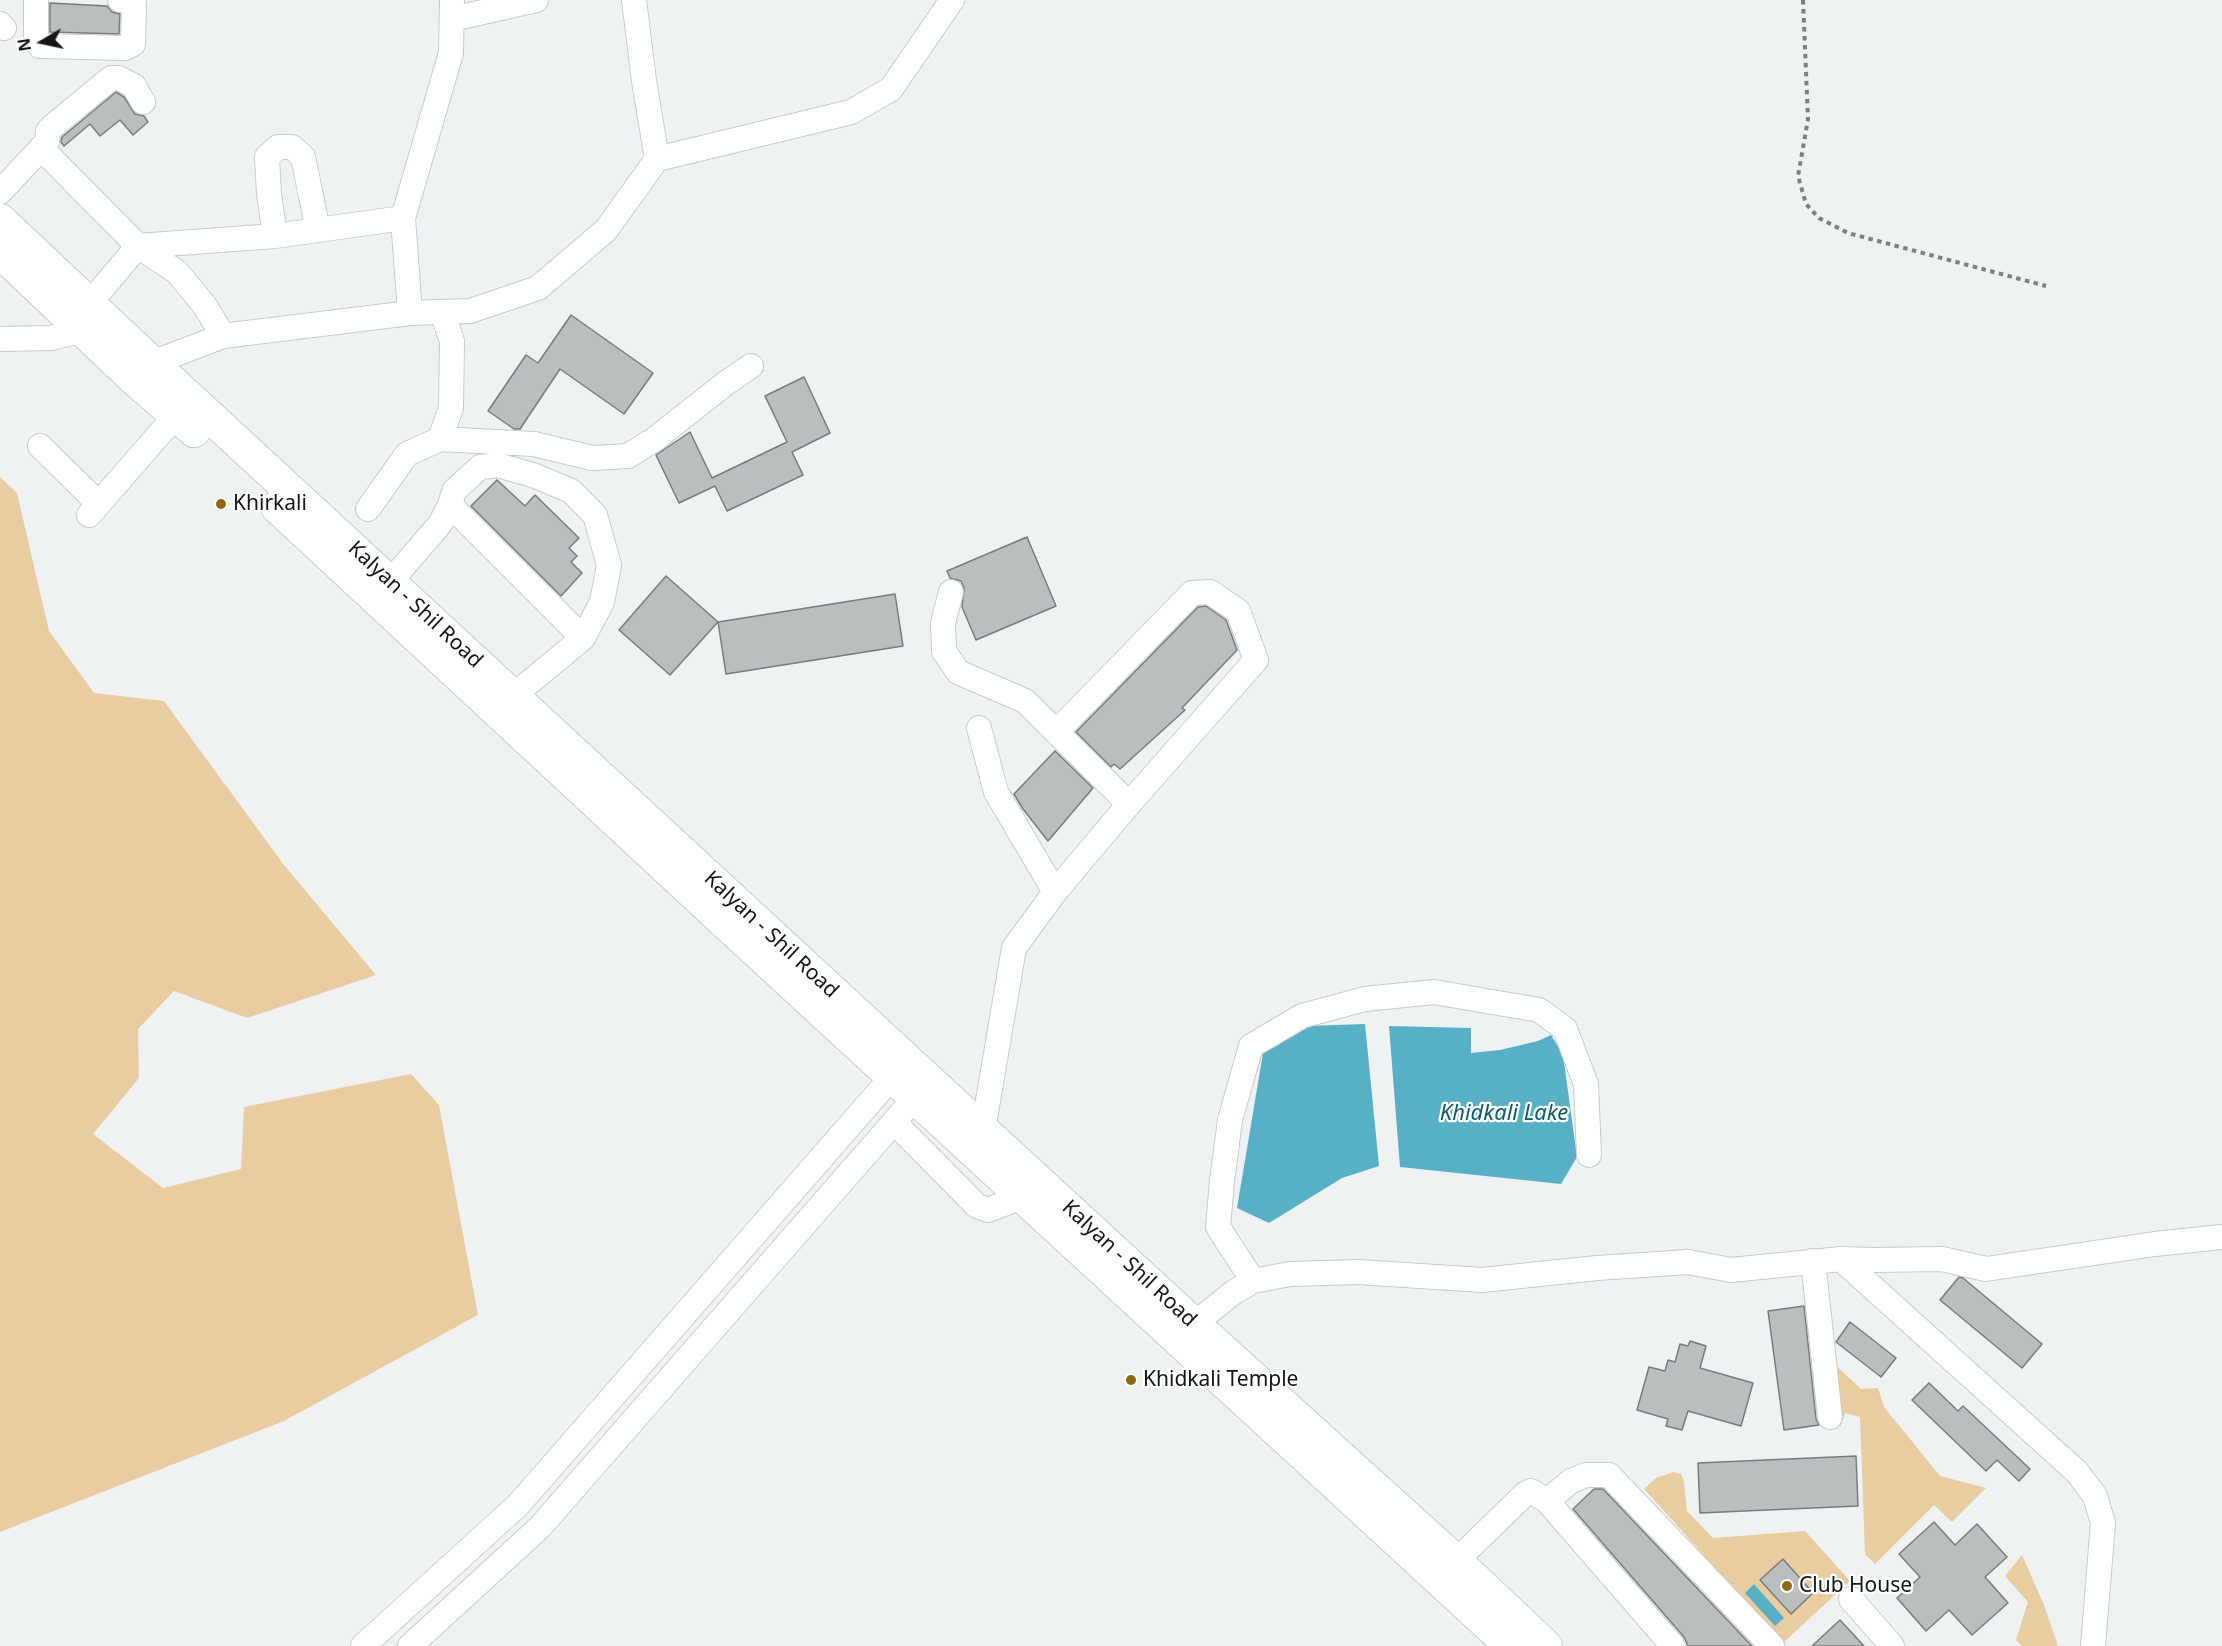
<!DOCTYPE html>
<html>
<head>
<meta charset="utf-8">
<style>
	body { margin:0 }
	#map { position:relative; width:2222px; height:1646px; overflow:hidden; background:#eef2f3; font-family:"Noto Sans",sans-serif }
	canvas { display:block }
	.north { position:absolute; left:12px; top:12px; width:60px; height:60px; -webkit-text-stroke:4px #fff; paint-order:stroke; rotate:261deg; font-size:16px; font-weight:700; line-height:24px; text-align:center; color:#141516 }
	.north::after { content:''; display:block; margin:auto; width:21px; height:27px; background:#141516; clip-path:polygon(50% 0,100% 100%,50% 72%,0 100%) }
</style>
</head>
<body>
<div id="map">
<canvas width="2222" height="1646"></canvas>
<div class="north">N</div>
</div>
<script>
const c = document.querySelector('canvas').getContext('2d');
c.lineJoin = 'round';
function paint(path, color) {
  c.fillStyle = color;
  c.fill(path, 'evenodd');
}
function poly(rows) {
  const path = new Path2D();
  for (const r of rows) {
    path.moveTo(r[0], r[1]);
    for (let i = 2; i < r.length; i += 2) path.lineTo(r[i], r[i + 1]);
  }
  return path;
}
function strokePath(path, color, width, dash) {
  c.strokeStyle = color;
  c.lineWidth = width;
  c.lineCap = dash ? 'butt' : 'round';
  c.setLineDash(dash || []);
  c.stroke(path);
}
function drawText(font, color, halo, rows, align = 'center') {
  c.font = font + ' "Noto Sans",sans-serif';
  c.lineWidth = 4.5;
  c.setLineDash([]);
  c.textBaseline = 'middle';
  c.strokeStyle = halo;
  c.fillStyle = color;
  for (const [text, x, y, turn = 0] of rows) {
    c.save();
    c.translate(x, y);
    c.rotate((+turn || 0) * Math.PI / 180);
    c.textAlign = isNaN(turn) ? turn : align;
    if (halo) c.strokeText(text, 0, 0);
    c.fillText(text, 0, 0);
    c.restore();
  }
}
const green = poly([
	[0,477,17,493,49,631,94,693,164,701,284,865,376,975,247,1018,174,991,138,1029,139,1078,93,1134,163,1188,241,1169,244,1107,411,1074,439,1105,478,1315,284,1421,0,1532],
	[1830,1360,1861,1389,1878,1388,1884,1407,1940,1476,1986,1488,1952,1522,1934,1505,1875,1564,1865,1554,1860,1417,1845,1413,1840,1428],
	[1673,1472,1681,1474,1684,1481,1687,1511,1713,1538,1805,1531,1850,1581,1783,1643,1644,1489,1656,1478],
	[2022,1555,2044,1605,2058,1646,2022,1646,2016,1640,2028,1602,2005,1576]
]);
const water = poly([
	[1365,1024,1379,1166,1342,1178,1269,1223,1237,1208,1263,1053,1307,1026],
	[1389,1026,1471,1028,1471,1053,1500,1050,1538,1041,1551,1035,1563,1055,1577,1157,1561,1184,1400,1167],
	[1754,1584,1784,1618,1775,1626,1745,1593]
]);
const building = poly([
	[50,3,107,6,112,12,120,14,119,34,50,32,50,3],
	[116,92,124,97,135,114,144,116,148,122,133,135,120,120,100,136,90,124,64,146,61,142,62,137,116,92],
	[571,315,653,373,624,414,560,369,520,429,514,429,488,411,526,355,538,363,571,315],
	[804,377,830,433,792,452,803,475,727,511,715,486,679,503,656,455,690,432,712,478,787,442,765,396,804,377],
	[497,480,525,506,535,495,579,538,569,548,577,556,571,562,582,573,561,596,471,506,497,480],
	[1027,537,1056,606,976,640,962,607,964,588,961,581,950,578,947,571,1027,537],
	[666,576,718,622,670,675,619,630,666,576],
	[895,594,903,646,726,674,718,622,895,594],
	[1206,606,1226,620,1237,650,1182,708,1185,710,1120,769,1114,764,1111,767,1076,732,1198,607,1206,606],
	[1055,751,1093,788,1048,841,1023,809,1014,794,1055,751],
	[1959,1277,1963,1278,2042,1344,2022,1368,1940,1300,1959,1277],
	[1804,1306,1816,1419,1819,1425,1784,1430,1768,1311,1804,1306],
	[1850,1322,1896,1358,1881,1377,1836,1342,1850,1322],
	[1690,1341,1706,1346,1700,1368,1753,1383,1741,1426,1688,1411,1682,1430,1666,1426,1668,1419,1637,1410,1649,1367,1665,1371,1668,1360,1675,1362,1680,1344,1688,1346,1690,1341],
	[1929,1383,1958,1411,1963,1406,2030,1469,2019,1481,1997,1460,1986,1471,1912,1400,1929,1383],
	[1856,1456,1858,1506,1700,1513,1698,1463,1856,1456],
	[1594,1489,1603,1489,1752,1646,1688,1646,1684,1637,1573,1509,1594,1489],
	[1934,1522,1955,1545,1977,1524,2007,1557,1985,1577,2008,1603,1972,1635,1949,1610,1926,1631,1897,1598,1920,1577,1899,1554,1934,1522],
	[1783,1559,1813,1593,1791,1614,1760,1580,1783,1559],
	[1840,1620,1864,1646,1812,1646,1840,1620]
]);
const path = poly([
	[1803,0,1808,119,1798,176,1806,204,1819,218,1848,233,2046,286]
]);
const minor = poly([
	[36,0,36,39,40,46,125,48,133,44,134,5,130,1,120,0],
	[634,0,644,81,657,159],
	[452,19,536,0],
	[0,24,4,28],
	[41,148,138,246,177,272,205,306,223,336],
	[0,192,47,142,48,131,53,126,111,78,119,78,134,86,143,102],
	[275,236,269,194,267,157,278,147,292,147,303,157,318,230],
	[89,304,138,246,275,236,403,218],
	[410,313,403,218,451,53,452,0],
	[0,339,51,338,83,330],
	[141,374,152,363,223,336,410,313,470,311,538,288,606,230,657,159,851,112,891,89,952,0],
	[440,439,451,408,452,341,442,312],
	[40,446,99,504],
	[450,505,583,638],
	[368,509,407,454,440,439,534,444,592,458,628,456,655,439,726,383,751,366],
	[89,515,177,414],
	[390,582,440,524,450,505,454,491,480,467,497,465,533,475,571,491,595,515,609,565,602,602,583,638,513,696],
	[951,592,943,623,944,651,958,672,1025,701,1129,804],
	[979,728,996,792,1055,892,1014,948,983,1130],
	[1055,892,1129,804,1256,660,1238,611,1210,592,1192,593,1066,722],
	[894,1122,977,1206,988,1210,1022,1197],
	[1841,1259,2077,1472,2095,1496,2103,1523,2093,1646],
	[1813,1261,1830,1417],
	[1253,1281,1218,1227,1222,1181,1230,1120,1251,1046,1302,1016,1365,999,1434,992,1539,1010,1565,1029,1586,1084,1589,1155],
	[1183,1337,1194,1324,1234,1292,1253,1281,1290,1274,1359,1272,1482,1280,1597,1268,1688,1262,1731,1270,1841,1259,1873,1260,1942,1259,1986,1269,2155,1244,2222,1237],
	[1547,1501,1571,1481,1586,1475,1609,1475,1772,1646],
	[1456,1561,1525,1494,1531,1491,1547,1501,1673,1646],
	[1851,1599,1892,1646],
	[363,1646,518,1505,892,1077],
	[410,1646,540,1527,915,1098]
]);
const major = poly([
	[0,220,152,363,983,1130,1194,1324,1456,1561,1546,1646],
	[0,252,135,380,194,431],
	[277,507,722,920,1511,1646]
]);
const markers = [
	[221,504,6,"#916810"],
	[1131,1380,6,"#916810"],
	[1787,1586,6,"#916810"]
];
const poiNames = [
	["Khirkali",233,504],
	["Khidkali Temple",1143,1380],
	["Club House",1799,1586]
];
const streetNames = [
	["Kalyan - Shil Road",415,605,43],
	["Kalyan - Shil Road",771,935,43],
	["Kalyan - Shil Road",1129,1264,43]
];
const waterNames = [
	["Khidkali Lake",1504,1114]
];
paint(green, '#e9cda0');
paint(water, '#57b0c5');
paint(building, '#babebf');
strokePath(building, '#787c7d', 1.5);
strokePath(minor, '#c7cbcc', 26);
strokePath(major, '#c7cbcc', 34);
strokePath(path, '#7d8081', 4, [4.5, 4.5]);
strokePath(minor, '#fff', 24);
strokePath(major, '#fff', 32);
for (const [x, y, r, color] of markers) {
  const dot = new Path2D();
  dot.arc(x, y, r, 0, 2 * Math.PI);
  c.fillStyle = color;
  c.fill(dot);
  strokePath(dot, '#fff', 2);
}
drawText('21px', '#141516', '#fff', poiNames, 'left');
drawText('21px', '#141516', '#fff', streetNames);
drawText('italic 22px', '#105b6a', '#fff', waterNames);
</script>
</body>
</html>
